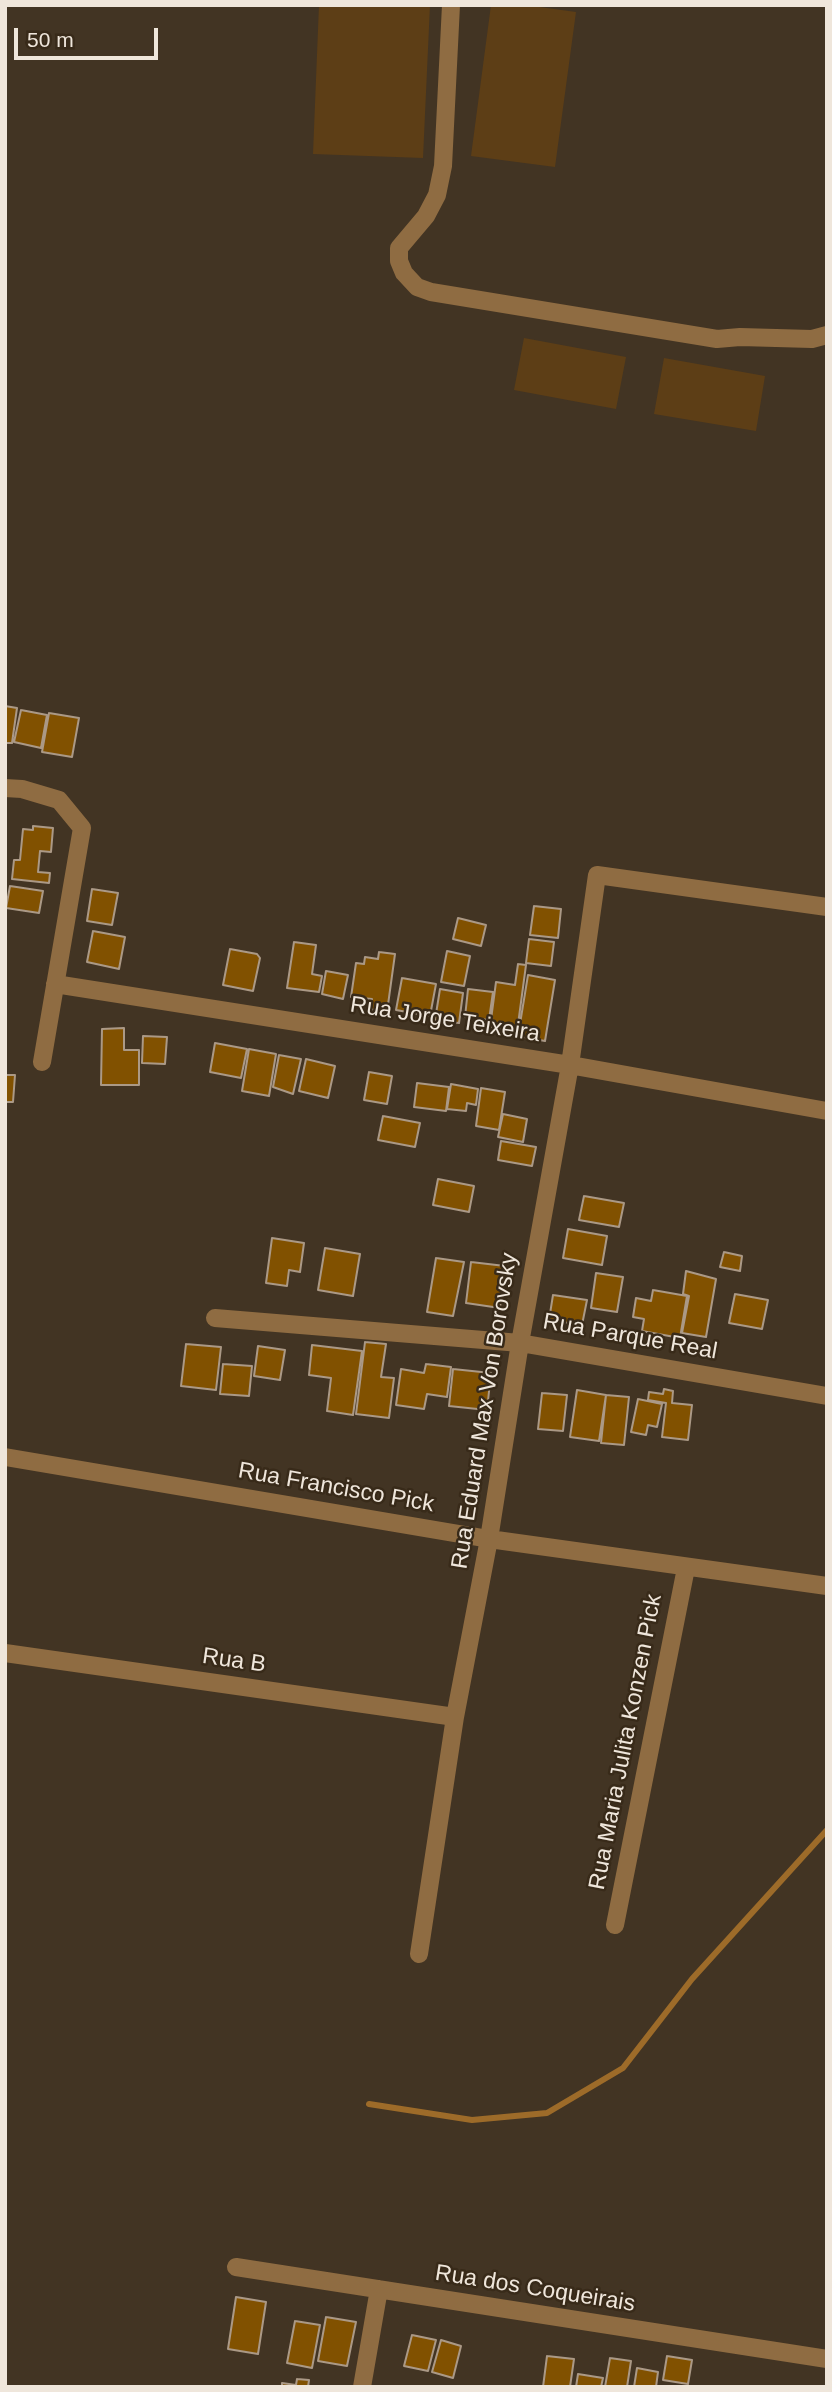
<!DOCTYPE html>
<html>
<head>
<meta charset="utf-8">
<style>
	body { margin:0 }
	#map { position:relative; width:832px; height:2392px; overflow:hidden; background:#423423; font-family:Arial,sans-serif }
	canvas { display:block }
	.frame { position:absolute; inset:0; border:7px solid #efe6db; pointer-events:none }
	.scale { position:absolute; left:14px; top:28px; width:144px; height:32px; box-sizing:border-box; border:4px solid #efe6db; border-top:0; padding-left:9px; font-size:21px; line-height:24px; white-space:nowrap; color:#efe6db; -webkit-text-stroke:5px #382a19; paint-order:stroke }
</style>
</head>
<body>
<div id="map">
<canvas width="832" height="2392"></canvas>
<div class="frame"></div>
<div class="scale">50 m</div>
</div>
<script>
const c = document.querySelector('canvas').getContext('2d');
c.lineJoin = 'round';
function paint(path, color) {
  c.fillStyle = color;
  c.fill(path, 'evenodd');
}
function poly(rows) {
  const path = new Path2D();
  for (const r of rows) {
    path.moveTo(r[0], r[1]);
    for (let i = 2; i < r.length; i += 2) path.lineTo(r[i], r[i + 1]);
  }
  return path;
}
function strokePath(path, color, width, dash) {
  c.strokeStyle = color;
  c.lineWidth = width;
  c.lineCap = dash ? 'butt' : 'round';
  c.setLineDash(dash || []);
  c.stroke(path);
}
function drawText(font, color, halo, rows, align = 'center') {
  c.font = font + ' Arial,sans-serif';
  c.lineWidth = 5;
  c.setLineDash([]);
  c.textBaseline = 'middle';
  c.strokeStyle = halo;
  c.fillStyle = color;
  for (const [text, x, y, turn = 0] of rows) {
    c.save();
    c.translate(x, y);
    c.rotate((+turn || 0) * Math.PI / 180);
    c.textAlign = isNaN(turn) ? turn : align;
    if (halo) c.strokeText(text, 0, 0);
    c.fillText(text, 0, 0);
    c.restore();
  }
}
const green = poly([
	[319,5,430,5,423,158,313,154],
	[491,5,525,5,576,12,555,167,471,156],
	[524,338,626,357,616,409,514,390],
	[664,358,765,376,756,431,654,414]
]);
const stream = poly([
	[369,2104,472,2120,547,2113,623,2068,692,1979,827,1830]
]);
const building = poly([
	[5,706,17,708,12,743,5,743,5,706],
	[21,710,47,715,41,748,14,742,21,710],
	[49,713,79,718,72,757,42,752,49,713],
	[33,826,53,828,51,852,40,851,38,872,50,873,49,883,12,879,14,860,20,860,23,829,33,830,33,826],
	[10,886,43,891,39,913,6,908,10,886],
	[92,889,118,893,112,925,87,921,92,889],
	[534,906,561,909,558,938,530,935,534,906],
	[458,918,486,925,481,946,453,939,458,918],
	[93,931,125,937,119,969,87,962,93,931],
	[529,939,554,942,551,966,526,963,529,939],
	[294,942,316,945,312,974,322,976,319,992,287,988,294,942],
	[230,949,257,954,260,958,253,991,223,985,230,949],
	[447,951,470,956,464,986,441,982,447,951],
	[379,952,395,954,387,1012,370,1009,372,999,351,997,356,963,364,964,365,957,378,959,379,952],
	[518,964,526,965,517,1032,490,1027,496,982,515,985,518,964],
	[326,971,348,975,343,999,322,994,326,971],
	[528,975,555,980,545,1041,518,1036,528,975],
	[402,978,436,984,430,1016,396,1010,402,978],
	[440,989,463,993,459,1023,435,1020,440,989],
	[468,989,493,992,489,1020,465,1017,468,989],
	[124,1028,124,1050,139,1050,139,1085,101,1085,102,1029,124,1028],
	[143,1036,167,1037,165,1064,142,1063,143,1036],
	[215,1043,247,1049,241,1078,210,1072,215,1043],
	[249,1049,276,1054,269,1096,242,1091,249,1049],
	[279,1055,301,1059,293,1094,273,1087,279,1055],
	[306,1059,335,1066,328,1098,299,1091,306,1059],
	[369,1072,392,1076,387,1104,364,1100,369,1072],
	[5,1075,15,1075,13,1102,5,1102,5,1075],
	[417,1083,449,1087,446,1111,414,1107,417,1083],
	[451,1084,478,1089,476,1105,467,1103,466,1111,447,1109,451,1084],
	[481,1088,505,1092,499,1130,476,1126,481,1088],
	[503,1114,527,1119,523,1142,498,1137,503,1114],
	[383,1116,420,1123,415,1147,378,1140,383,1116],
	[501,1141,536,1147,532,1166,498,1160,501,1141],
	[438,1179,474,1186,469,1212,433,1205,438,1179],
	[584,1196,624,1203,619,1227,579,1220,584,1196],
	[568,1229,607,1236,602,1265,563,1258,568,1229],
	[272,1238,304,1243,300,1272,289,1270,287,1286,266,1283,272,1238],
	[325,1248,360,1254,353,1296,318,1290,325,1248],
	[724,1252,742,1256,740,1271,720,1267,724,1252],
	[436,1258,464,1262,453,1316,427,1312,436,1258],
	[471,1262,505,1266,500,1308,466,1303,471,1262],
	[686,1271,716,1279,706,1337,682,1333,689,1296,683,1294,686,1271],
	[596,1273,623,1277,617,1312,591,1308,596,1273],
	[653,1290,687,1296,680,1338,642,1331,644,1319,633,1317,636,1298,651,1301,653,1290],
	[735,1294,768,1300,762,1329,729,1323,735,1294],
	[553,1295,587,1300,582,1325,549,1320,553,1295],
	[365,1342,386,1344,381,1377,394,1378,389,1418,356,1414,365,1342],
	[186,1344,221,1347,216,1390,181,1386,186,1344],
	[312,1345,362,1351,353,1415,327,1411,331,1378,309,1375,312,1345],
	[258,1346,285,1350,280,1380,254,1376,258,1346],
	[223,1364,252,1366,249,1396,220,1394,223,1364],
	[426,1364,451,1367,447,1397,427,1394,424,1409,396,1405,401,1369,424,1373,426,1364],
	[453,1369,491,1373,487,1410,449,1406,453,1369],
	[664,1389,673,1391,672,1403,692,1405,688,1440,662,1437,666,1403,648,1400,649,1392,663,1394,664,1389],
	[577,1390,606,1395,599,1441,570,1437,577,1390],
	[542,1393,567,1395,563,1431,538,1429,542,1393],
	[606,1395,629,1397,624,1445,601,1443,606,1395],
	[638,1399,662,1404,657,1427,648,1425,646,1435,631,1432,638,1399],
	[236,2297,266,2302,258,2354,228,2349,236,2297],
	[326,2317,356,2322,347,2366,318,2361,326,2317],
	[295,2321,320,2325,312,2368,287,2363,295,2321],
	[412,2335,436,2340,428,2371,404,2366,412,2335],
	[441,2340,461,2346,453,2378,432,2372,441,2340],
	[547,2356,574,2359,570,2387,543,2387,547,2356],
	[667,2356,692,2360,688,2384,663,2380,667,2356],
	[610,2358,631,2361,627,2387,605,2387,610,2358],
	[637,2368,658,2372,656,2387,634,2387,637,2368],
	[578,2374,603,2378,601,2387,576,2387,578,2374],
	[297,2379,309,2380,308,2387,282,2387,282,2383,296,2385,297,2379]
]);
const minor = poly([
	[451,5,443,166,437,195,426,216,399,248,399,261,404,273,417,287,431,292,717,339,740,337,812,339,827,335],
	[5,788,22,789,59,800,82,828,42,1062],
	[55,984,570,1065,827,1111],
	[215,1318,520,1343,827,1396],
	[5,1457,489,1539,827,1586],
	[5,1653,455,1717],
	[615,1925,686,1568],
	[419,1954,455,1717,489,1539,520,1343,570,1065,597,875,827,907],
	[236,2267,827,2359],
	[362,2387,379,2289]
]);
const streetNames = [
	["Rua Jorge Teixeira",445,1020,9],
	["Rua Parque Real",630,1337,10],
	["Rua Eduard Max Von Borovsky",485,1411,-81],
	["Rua Francisco Pick",336,1488,10],
	["Rua B",234,1661,8],
	["Rua Maria Julita Konzen Pick",626,1742,-79],
	["Rua dos Coqueirais",535,2289,9]
];
paint(green, '#5d3e16');
strokePath(stream, '#9d6b29', 6);
paint(building, '#815100');
strokePath(building, '#ab9986', 2);
strokePath(minor, '#8f6c42', 18);
drawText('23px', '#efe6db', '#382a19', streetNames);
</script>
</body>
</html>
